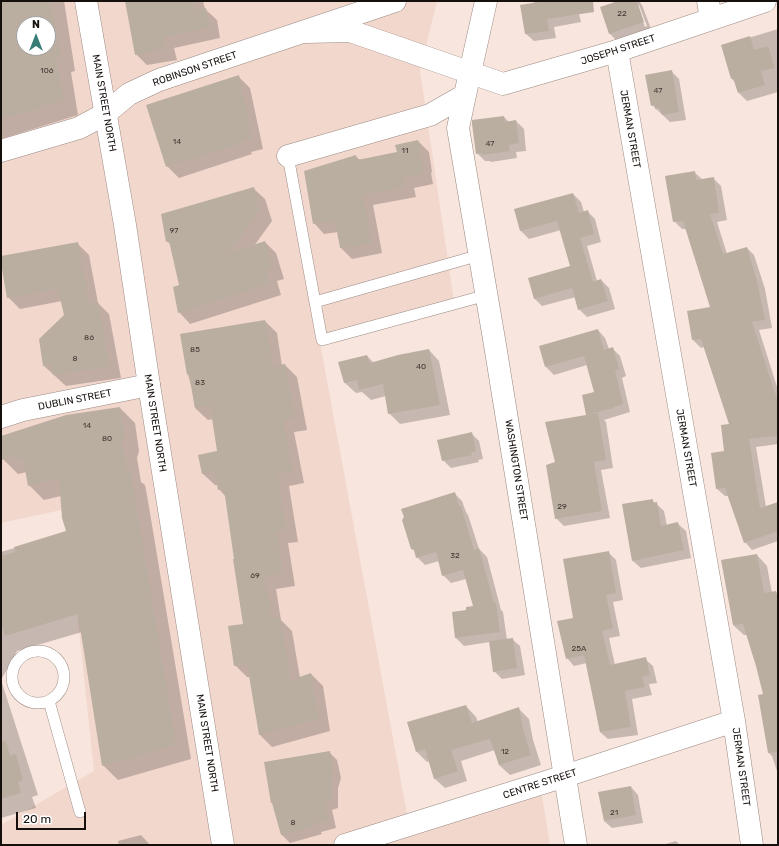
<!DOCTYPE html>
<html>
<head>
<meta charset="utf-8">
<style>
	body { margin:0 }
	#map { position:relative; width:779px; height:846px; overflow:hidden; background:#f8e5dd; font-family:Rubik,sans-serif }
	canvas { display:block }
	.frame { position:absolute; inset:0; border:2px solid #16100d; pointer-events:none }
	.north { position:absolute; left:16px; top:16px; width:40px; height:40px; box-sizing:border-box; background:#fff; border:1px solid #a29f9e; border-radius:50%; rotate:0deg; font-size:11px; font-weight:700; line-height:16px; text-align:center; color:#16100d }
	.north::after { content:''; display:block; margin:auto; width:14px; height:18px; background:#367d76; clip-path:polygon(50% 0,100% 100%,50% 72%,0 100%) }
	.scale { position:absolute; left:16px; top:812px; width:70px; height:18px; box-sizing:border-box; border:2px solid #16100d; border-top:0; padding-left:5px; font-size:12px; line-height:14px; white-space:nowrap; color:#16100d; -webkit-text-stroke:3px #fff; paint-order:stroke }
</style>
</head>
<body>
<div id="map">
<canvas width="779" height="846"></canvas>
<div class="frame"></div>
<div class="north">N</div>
<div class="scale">20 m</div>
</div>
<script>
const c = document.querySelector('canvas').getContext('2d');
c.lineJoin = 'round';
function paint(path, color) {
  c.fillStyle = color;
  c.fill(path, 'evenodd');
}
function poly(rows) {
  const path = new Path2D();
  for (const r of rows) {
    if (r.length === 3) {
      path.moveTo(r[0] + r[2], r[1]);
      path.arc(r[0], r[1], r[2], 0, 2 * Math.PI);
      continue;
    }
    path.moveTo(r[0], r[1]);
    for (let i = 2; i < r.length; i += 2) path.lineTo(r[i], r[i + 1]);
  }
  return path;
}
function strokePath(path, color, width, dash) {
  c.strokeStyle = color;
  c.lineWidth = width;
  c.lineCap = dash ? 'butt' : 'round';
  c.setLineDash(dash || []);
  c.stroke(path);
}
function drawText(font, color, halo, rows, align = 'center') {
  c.font = font + ' Rubik,sans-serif';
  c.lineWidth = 3;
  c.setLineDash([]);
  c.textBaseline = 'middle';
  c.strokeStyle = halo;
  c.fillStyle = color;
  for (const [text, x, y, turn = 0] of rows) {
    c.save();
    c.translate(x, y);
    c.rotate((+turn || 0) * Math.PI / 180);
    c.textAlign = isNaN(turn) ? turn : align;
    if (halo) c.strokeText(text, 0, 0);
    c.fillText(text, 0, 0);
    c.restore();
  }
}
const built = poly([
	[1,1,437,1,420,71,454,301,320,343,409,825,541,790,550,845,1,845,1,825,94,771,66,509,1,523],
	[24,24,48,24,48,48,24,48]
]);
const shadow = poly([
	[1,1,64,1,75,71,71,72,78,115,1,139],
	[24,24,48,24,48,48,24,48],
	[128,1,203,1,205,9,217,20,220,38,174,48,177,60,147,65,136,54],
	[534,1,576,1,581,22,554,27,556,38,534,41,526,34,534,4],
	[622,1,639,1,642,5,651,29,618,42,610,34,601,8],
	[637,5,639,5,647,26,645,27],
	[778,29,778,92,747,101,738,92,735,82,732,79,722,46],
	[671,71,679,79,686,120,670,122,652,105],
	[239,77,250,88,263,149,251,152,252,154,179,178,167,166],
	[504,117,509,122,516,121,524,129,526,151,516,152,517,158,491,162,490,161,485,161,477,153],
	[418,141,429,152,432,172,431,173,433,184,414,188,416,197,373,205,382,253,352,259,341,248,338,232,324,234,314,223,355,156,360,160,398,153],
	[694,172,703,180,713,178,721,186,727,220,717,222,727,254,747,248,754,255,765,289,772,328,759,330,778,390,778,444,756,447,766,507,778,506,778,541,752,550,745,542,729,496,725,496,717,489,730,425,704,347,701,348,693,340,688,312,712,307,686,229,682,229,674,221],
	[253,188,265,199,272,221,254,246,265,242,276,253,284,279,277,281,281,295,190,324,179,312,180,285,171,245,167,241],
	[573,194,581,202,584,212,587,211,595,219,601,242,587,246,597,281,601,280,609,288,615,309,587,317,579,309,576,297,542,306,534,298,571,267,561,230,529,239,521,231,515,210],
	[77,243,89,255,98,303,109,314,121,378,66,386,44,366,65,316,62,301,20,309,8,297,1,257],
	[265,321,277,333,282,366,285,365,297,377,307,430,294,432,304,483,289,486,298,542,288,543,295,586,276,589,281,620,292,631,300,678,311,674,323,686,330,731,272,747,260,735,251,677,247,677,235,665,244,624,226,497,219,489,218,485,215,485,202,473,218,452,213,419,208,420,195,408,190,376,188,374,181,334],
	[598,330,605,338,609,349,612,348,620,356,626,376,622,378,630,412,604,420,606,422,613,468,601,470,610,518,564,526,556,518,556,463,588,416,595,393,587,365,554,375,546,367,540,347],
	[429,350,439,361,450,415,400,424,389,413,386,396,371,400,362,392,356,393,345,383,340,363,367,356,374,363],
	[120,408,135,423,139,451,137,458,141,482,145,485,148,501,191,759,118,780,103,765,82,632,17,651,1,680,38,795,32,797,36,808,1,818,1,552,68,532,61,496,44,500,29,485,27,472,18,474,3,459,1,453,1,437],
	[471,433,479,441,483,459,478,460,479,462,451,468,443,460],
	[454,493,462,501,466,512,468,515,479,549,487,557,501,610,503,612,507,640,512,639,520,646,525,675,502,679,494,671,490,642,464,646,456,638,453,612,467,611,474,607,466,579,451,583,443,575,439,561,425,565,417,557,416,552,412,548],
	[652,500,664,511,667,526,678,524,686,531,691,558,641,568,633,561],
	[608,552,616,560,623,600,613,602,620,636,609,638,615,665,645,659,653,666,657,683,649,684,652,695,632,699,638,735,608,739,600,732,587,663,574,666,567,658,574,618],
	[757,555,767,566,772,593,776,592,778,594,778,774,772,756,769,753,764,695,757,666,747,635,744,635,733,625],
	[466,706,476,717,478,722,518,708,529,719,533,740,541,765,510,775,499,765,495,750,461,761,467,781,445,788,434,778,429,761,427,762,417,752,408,723],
	[329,752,337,760,341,778,338,788,338,808,332,810,336,828,321,832,322,834,290,843,282,835,274,805],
	[631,787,638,795,643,823,612,828,604,821],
	[141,835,150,845,119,845,118,841],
	[676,841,680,845,662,845]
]);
const building = poly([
	[1,1,51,1,61,56,56,57,64,100,34,110,1,119],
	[24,24,48,24,48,48,24,48],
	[125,1,195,1,197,10,206,8,210,27,164,37,166,49,135,55],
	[545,1,593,1,594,12,547,19,549,31,525,34,520,5],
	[618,1,637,1,644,22,609,34,600,7],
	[750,36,754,50,768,46,775,68,761,71,765,85,738,93,733,78,731,79,721,45],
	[672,70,679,112,662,115,660,108,655,109,655,105,651,106,645,75],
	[239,75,252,138,241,141,242,143,166,167,146,105],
	[504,116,505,122,516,120,519,143,509,145,510,151,482,155,482,153,476,154,472,124,472,120],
	[418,140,422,162,421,162,423,174,404,177,406,187,363,195,372,243,340,248,335,221,313,224,304,171,356,155,357,160,397,152,395,145],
	[695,171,696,180,714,177,719,213,710,214,723,254,747,247,757,281,765,320,752,322,778,402,778,436,749,439,760,508,778,502,778,531,744,543,725,488,716,489,711,453,724,451,721,425,729,424,701,339,692,340,687,311,710,307,683,221,673,222,665,176],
	[254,187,260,209,229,253,265,241,273,267,266,270,270,284,178,313,173,287,179,285,169,241,166,242,161,214],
	[573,193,579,213,588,210,594,234,580,238,593,282,601,279,608,301,578,310,572,288,534,299,528,278,570,266,557,221,520,231,514,209],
	[78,242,89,303,98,302,110,367,53,375,52,365,43,366,39,339,64,315,58,289,7,298,1,263,1,256],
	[265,320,273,366,285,364,296,418,283,420,293,471,278,474,286,530,277,532,283,574,265,577,272,619,280,617,291,680,311,673,319,719,259,735,247,664,234,666,228,626,243,624,233,559,234,559,224,489,218,490,214,471,202,474,198,455,217,451,210,405,195,408,191,386,188,374,187,375,180,334],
	[598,329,604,350,613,347,619,369,615,370,623,404,613,407,614,408,589,414,598,413,606,460,594,462,602,511,555,519,546,465,555,462,545,422,586,415,582,395,594,392,584,356,545,367,539,346],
	[429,349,440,405,388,414,383,384,359,390,357,380,344,383,338,362,367,355,370,363,398,355],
	[120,407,125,435,122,442,127,469,130,469,133,486,176,745,102,766,78,614,5,636,1,623,1,556,15,552,14,547,66,531,62,518,59,479,28,486,23,458,14,461,13,457,1,460,1,436,66,415],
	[472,432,476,452,471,452,472,455,442,461,437,440],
	[455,492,459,506,461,506,474,550,479,548,494,603,496,603,500,632,455,638,452,612,466,610,466,607,473,606,463,570,442,576,436,552,416,558,414,550,411,549,402,520,404,517,401,509],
	[653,499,653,503,657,502,661,526,678,522,684,550,632,561,622,504],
	[609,551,616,593,606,595,613,628,602,631,610,665,646,657,650,675,642,677,645,687,625,691,631,727,600,732,584,655,566,659,557,621,573,618,563,559],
	[757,554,764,593,776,591,778,601,778,752,768,753,758,695,763,694,756,666,743,624,733,625,721,560],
	[513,638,517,668,493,672,489,641],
	[466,705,472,723,519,707,523,729,531,755,499,765,490,739,451,750,458,771,434,779,425,749,416,752,407,722],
	[6,741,10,756,16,754,23,780,18,782,21,793,1,799,1,742],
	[330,751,333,770,331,780,331,801,324,803,329,820,314,824,314,826,281,835,272,803,271,803,264,762],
	[631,786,636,815,604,821,598,792]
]);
const lane = poly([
	[288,156,322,340,487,295],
	[315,302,480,255],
	[38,677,26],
	[49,701,80,812]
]);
const street = poly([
	[486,1,465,95,458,128,495,345,576,845],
	[708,1,711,19],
	[617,51,734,721,752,845],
	[1,151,79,128,105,114],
	[288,156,430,115,465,95],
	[1,417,23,410,149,385],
	[345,845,565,776,734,721]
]);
const secondary = poly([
	[306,32,350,31,503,84,617,51,765,1],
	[105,114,129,94,159,80,395,1]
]);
const primary = poly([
	[86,1,125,225,149,385,223,845]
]);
const numberNames = [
	["22",622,14],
	["106",47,71],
	["47",658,91],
	["14",177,142],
	["47",490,144],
	["11",405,151],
	["97",174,231],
	["86",89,338],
	["85",195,350],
	["8",75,359],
	["40",421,367],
	["83",200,383],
	["14",87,426],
	["80",107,439],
	["29",562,507],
	["32",455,556],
	["69",255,576],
	["25A",579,649],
	["12",505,752],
	["21",614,813],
	["8",293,823]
];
const streetNames = [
	["JOSEPH STREET",618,50,-18],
	["ROBINSON STREET",195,69,-19],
	["MAIN STREET NORTH",104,103,80],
	["JERMAN STREET",630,129,80],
	["DUBLIN STREET",75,400,-11],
	["MAIN STREET NORTH",155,423,81],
	["JERMAN STREET",686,448,80],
	["WASHINGTON STREET",516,470,81],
	["MAIN STREET NORTH",207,743,81],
	["JERMAN STREET",741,767,82],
	["CENTRE STREET",540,784,-18]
];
paint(built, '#f2d7cd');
paint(shadow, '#0003');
paint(building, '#baaea1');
strokePath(lane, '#9b8a83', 12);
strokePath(street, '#9b8a83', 23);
strokePath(secondary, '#9b8a83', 23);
strokePath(primary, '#9b8a83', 23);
strokePath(lane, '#fff', 11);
strokePath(street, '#fff', 22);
strokePath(secondary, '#fff', 22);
strokePath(primary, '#fff', 22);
drawText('8px', '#3f3832', null, numberNames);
drawText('10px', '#16100d', '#fff', streetNames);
</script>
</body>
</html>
